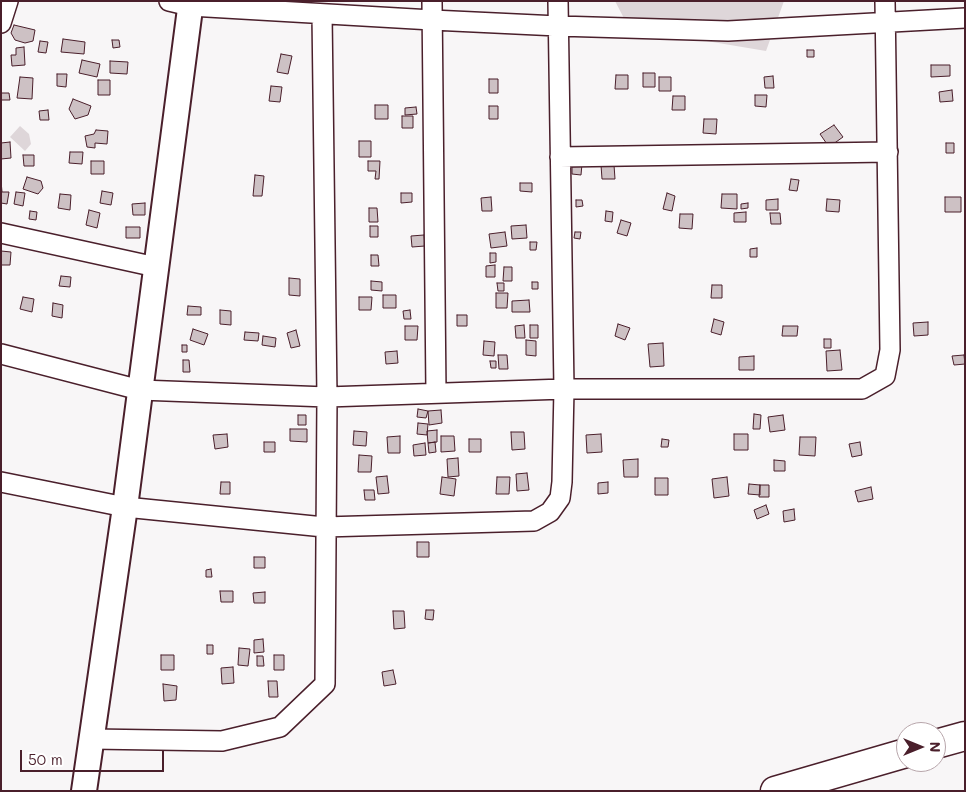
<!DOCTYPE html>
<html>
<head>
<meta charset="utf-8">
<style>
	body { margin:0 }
	#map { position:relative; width:966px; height:792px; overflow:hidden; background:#f8f6f7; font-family:Mali,sans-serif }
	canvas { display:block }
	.frame { position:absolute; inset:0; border:2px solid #4a1f2b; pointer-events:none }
	.north { position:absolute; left:896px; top:722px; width:50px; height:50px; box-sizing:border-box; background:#fff; border:1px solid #b7a5aa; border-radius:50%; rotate:90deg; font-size:14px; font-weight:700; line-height:20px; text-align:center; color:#4a1f2b }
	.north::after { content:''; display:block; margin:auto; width:18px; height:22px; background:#4a1f2b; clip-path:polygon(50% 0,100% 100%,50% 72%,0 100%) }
	.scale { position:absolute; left:20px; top:750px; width:144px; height:22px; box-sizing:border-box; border:2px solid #4a1f2b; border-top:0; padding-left:6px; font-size:15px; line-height:18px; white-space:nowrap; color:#4a1f2b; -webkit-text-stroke:4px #fff; paint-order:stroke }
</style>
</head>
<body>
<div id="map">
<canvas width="966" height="792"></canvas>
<div class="frame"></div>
<div class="north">N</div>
<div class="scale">50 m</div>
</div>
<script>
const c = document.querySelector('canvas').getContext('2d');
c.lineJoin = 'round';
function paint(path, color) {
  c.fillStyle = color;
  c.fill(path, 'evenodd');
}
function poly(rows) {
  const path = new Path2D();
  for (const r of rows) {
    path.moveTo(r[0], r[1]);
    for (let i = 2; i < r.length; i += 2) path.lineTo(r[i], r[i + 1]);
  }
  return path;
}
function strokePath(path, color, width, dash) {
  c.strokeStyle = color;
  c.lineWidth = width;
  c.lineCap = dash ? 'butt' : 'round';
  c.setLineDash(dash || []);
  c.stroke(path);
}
const green = poly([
	[615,1,784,1,766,51,629,28],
	[20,126,29,134,31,144,25,151,10,137]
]);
const building = poly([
	[14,25,35,30,33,41,25,43,15,40,11,33,14,25],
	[63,39,85,42,84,54,61,52,63,39],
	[112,40,119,40,120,47,113,48,112,40],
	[40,41,48,42,46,53,38,52,40,41],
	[24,47,25,65,12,66,11,55,16,55,16,48,24,47],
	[807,50,814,50,814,57,807,57,807,50],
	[281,54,292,56,288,74,277,72,281,54],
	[82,60,100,64,97,77,79,73,82,60],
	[110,61,128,62,127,74,110,73,110,61],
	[931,65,950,65,950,76,931,77,931,65],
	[643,73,655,73,655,87,643,87,643,73],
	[57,74,67,74,66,87,57,86,57,74],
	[616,75,628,75,628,89,615,89,616,75],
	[773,76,774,88,765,88,764,77,773,76],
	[20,77,33,78,32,99,17,98,20,77],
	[659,77,671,77,671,91,659,91,659,77],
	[489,79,498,79,498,93,489,93,489,79],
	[98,80,110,80,110,95,98,95,98,80],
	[271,86,282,87,280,102,269,101,271,86],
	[952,90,953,101,940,102,939,92,952,90],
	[1,93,9,93,10,100,1,100,1,93],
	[755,95,767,95,766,107,755,106,755,95],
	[673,96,685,96,685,110,672,110,673,96],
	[73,99,91,106,88,115,75,119,69,109,73,99],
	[375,105,388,105,388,119,375,119,375,105],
	[489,106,498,106,498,119,489,119,489,106],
	[416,107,417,114,405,115,405,108,416,107],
	[48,110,49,120,40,120,39,111,48,110],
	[402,116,413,116,413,128,402,128,402,116],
	[704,119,717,119,716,134,703,133,704,119],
	[834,125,843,137,829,147,820,134,834,125],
	[96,130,108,131,107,144,95,143,95,148,87,147,85,136,94,134,96,130],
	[359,141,371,141,371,157,359,157,359,141],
	[10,142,11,158,1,159,1,143,10,142],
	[946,143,954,143,954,153,946,153,946,143],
	[70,152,83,152,82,164,69,163,70,152],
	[23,155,34,155,34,166,24,166,23,155],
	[91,161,104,161,104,174,91,174,91,161],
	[368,161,380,161,379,179,375,179,376,171,368,171,368,161],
	[572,164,582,164,581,175,572,174,572,164],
	[601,165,614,165,615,179,602,179,601,165],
	[255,175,264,176,262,196,253,196,255,175],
	[27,177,41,181,43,188,38,194,23,189,27,177],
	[791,179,799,180,797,191,789,190,791,179],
	[1,181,2,192,9,192,7,204,1,203,1,181],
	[520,183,532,183,532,192,520,191,520,183],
	[102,191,113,193,111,205,100,203,102,191],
	[16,192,25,193,23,206,14,204,16,192],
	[401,193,412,193,412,202,401,203,401,193],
	[667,193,675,196,672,211,663,209,667,193],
	[60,194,71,195,70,210,58,208,60,194],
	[722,194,737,194,737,209,721,208,722,194],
	[491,197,492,211,482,211,481,198,491,197],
	[945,197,961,197,961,212,945,212,945,197],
	[778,199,778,210,766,210,766,200,778,199],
	[827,199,840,200,839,212,826,211,827,199],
	[576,200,582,200,583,206,576,207,576,200],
	[145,203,145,215,133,215,132,204,145,203],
	[748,203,748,208,741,209,741,204,748,203],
	[369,208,377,208,378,222,369,222,369,208],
	[89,210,100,213,97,228,86,225,89,210],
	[30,211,37,212,36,220,29,219,30,211],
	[606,211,613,212,612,222,605,221,606,211],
	[746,212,746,222,734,222,734,213,746,212],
	[770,213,780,213,781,224,771,224,770,213],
	[680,214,693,214,692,229,679,228,680,214],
	[621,220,631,223,627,236,617,233,621,220],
	[526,225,527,238,512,239,511,226,526,225],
	[370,226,378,226,378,237,370,237,370,226],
	[126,227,140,227,140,238,126,238,126,227],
	[505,232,507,246,491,248,489,234,505,232],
	[575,232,581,232,580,239,574,238,575,232],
	[424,235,425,246,412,247,411,236,424,235],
	[530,242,537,242,536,250,530,250,530,242],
	[757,248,757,257,750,257,750,249,757,248],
	[1,251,11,252,10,265,1,265,1,251],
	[490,253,496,253,496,262,490,263,490,253],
	[371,255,378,255,379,266,371,266,371,255],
	[495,265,495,277,486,277,486,266,495,265],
	[504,267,512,267,512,281,503,281,504,267],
	[61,276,71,277,70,287,59,286,61,276],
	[289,278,300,279,300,296,289,295,289,278],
	[371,281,382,282,382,291,371,290,371,281],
	[532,282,538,282,538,289,532,289,532,282],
	[497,283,504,283,504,291,498,291,497,283],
	[712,285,722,285,722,298,711,298,712,285],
	[496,293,508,293,507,308,496,308,496,293],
	[383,295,396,295,396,308,383,308,383,295],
	[23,297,34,299,32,312,20,309,23,297],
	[359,297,372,297,371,310,359,310,359,297],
	[529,300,530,312,512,312,512,301,529,300],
	[53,303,63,305,62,318,52,316,53,303],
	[188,306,201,307,201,315,187,315,188,306],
	[220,310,231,311,231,325,220,324,220,310],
	[410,310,411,319,404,319,403,311,410,310],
	[457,315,467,315,467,326,457,326,457,315],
	[714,319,724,322,721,335,711,332,714,319],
	[928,322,928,335,914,336,913,323,928,322],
	[618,324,630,328,625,340,615,336,618,324],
	[524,325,525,338,516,338,515,326,524,325],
	[530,325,538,325,538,338,530,338,530,325],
	[405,326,418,326,417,340,405,340,405,326],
	[783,326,798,326,797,336,782,336,783,326],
	[193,329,208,334,204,345,190,340,193,329],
	[296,330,300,346,291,348,287,333,296,330],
	[245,332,259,333,258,341,244,340,245,332],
	[263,336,276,338,275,347,262,345,263,336],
	[824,339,831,339,831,348,824,348,824,339],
	[526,340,536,341,536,356,526,355,526,340],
	[484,341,495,342,494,356,483,355,484,341],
	[663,343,664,366,650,367,648,344,663,343],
	[182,345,187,345,187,352,182,352,182,345],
	[840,350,842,370,827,371,826,351,840,350],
	[397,351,398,363,386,364,385,352,397,351],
	[498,355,507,355,508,369,499,369,498,355],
	[964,355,965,364,954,365,952,356,964,355],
	[754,356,754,370,739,370,739,357,754,356],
	[183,360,189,360,190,372,183,372,183,360],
	[490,361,496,361,496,368,491,368,490,361],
	[418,409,428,411,426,418,417,417,418,409],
	[441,410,442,423,429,425,428,411,441,410],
	[754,414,761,415,760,429,753,429,754,414],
	[298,415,306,415,306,425,298,425,298,415],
	[783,415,785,430,770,432,768,417,783,415],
	[418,423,428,424,427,435,417,434,418,423],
	[290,429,307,429,307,442,290,441,290,429],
	[437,430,437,442,428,443,427,431,437,430],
	[354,431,367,432,366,446,353,445,354,431],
	[511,432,524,432,525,449,512,450,511,432],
	[227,434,228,447,215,449,213,435,227,434],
	[601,434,602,452,587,453,586,435,601,434],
	[734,434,748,434,748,450,734,450,734,434],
	[400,436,400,453,388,453,387,437,400,436],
	[441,436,454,436,455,451,441,452,441,436],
	[800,437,816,437,815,456,799,455,800,437],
	[469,439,481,439,481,452,469,452,469,439],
	[662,439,669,440,668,447,661,447,662,439],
	[264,442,275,442,275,452,264,452,264,442],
	[435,442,436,452,429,453,428,443,435,442],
	[860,442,862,455,852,457,849,444,860,442],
	[425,443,426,455,414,456,413,445,425,443],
	[359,455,372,456,371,472,358,472,359,455],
	[458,458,459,476,448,477,447,459,458,458],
	[638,459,638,477,624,477,623,460,638,459],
	[774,460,785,461,785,471,774,471,774,460],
	[527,473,529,490,517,491,516,474,527,473],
	[387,476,389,493,378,494,376,477,387,476],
	[442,477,456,479,454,496,440,494,442,477],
	[497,477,510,477,509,494,496,494,497,477],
	[727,477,729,496,714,498,712,479,727,477],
	[655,478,668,478,668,495,655,495,655,478],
	[221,482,230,482,230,494,220,494,221,482],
	[608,482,608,493,598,494,598,483,608,482],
	[749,484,760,485,760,495,748,494,749,484],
	[760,485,769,485,769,497,759,497,760,485],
	[871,487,873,499,858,502,855,491,871,487],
	[364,490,374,490,375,500,365,500,364,490],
	[766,505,769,514,757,519,754,510,766,505],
	[794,509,795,520,784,522,783,511,794,509],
	[417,542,429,542,429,557,417,557,417,542],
	[254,557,265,557,265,568,254,568,254,557],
	[211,569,212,577,206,577,206,570,211,569],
	[220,591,233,591,233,602,221,602,220,591],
	[265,592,265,603,254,603,253,593,265,592],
	[426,610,434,610,433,620,425,619,426,610],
	[393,611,404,611,405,628,394,629,393,611],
	[263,639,264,652,254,653,254,640,263,639],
	[207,645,213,645,213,654,207,654,207,645],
	[239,648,250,649,248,666,238,665,239,648],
	[161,655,174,655,174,670,161,670,161,655],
	[274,655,284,655,284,670,274,670,274,655],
	[257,656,263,656,264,666,257,666,257,656],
	[233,667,234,683,222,684,221,668,233,667],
	[393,670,396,684,384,686,382,672,393,670],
	[268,681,277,681,278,697,269,697,268,681],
	[163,684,177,686,176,700,164,701,163,684]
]);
const minor = poly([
	[169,1,190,6,432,20,558,26,728,31,965,18],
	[432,1,436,393],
	[1,23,8,1],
	[560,157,888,152],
	[1,233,156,267],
	[1,354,140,390,327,397,564,389,862,389,885,376,890,350,885,1],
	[1,482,125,507,324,527,534,521,550,512,560,498,562,482,564,389,558,1],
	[92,739,222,741,280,727,325,684,327,397,322,14]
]);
const tertiary = poly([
	[84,791,125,507,191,1]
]);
const primary = poly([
	[936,744,965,736],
	[775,791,906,753]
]);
paint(green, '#ded6d9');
paint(building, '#cdc1c4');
strokePath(building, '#4a1f2b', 1);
strokePath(minor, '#4a1f2b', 22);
strokePath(tertiary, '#4a1f2b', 28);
strokePath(primary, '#4a1f2b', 31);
strokePath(minor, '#fff', 19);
strokePath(tertiary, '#fff', 24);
strokePath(primary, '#fff', 28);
</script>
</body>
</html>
